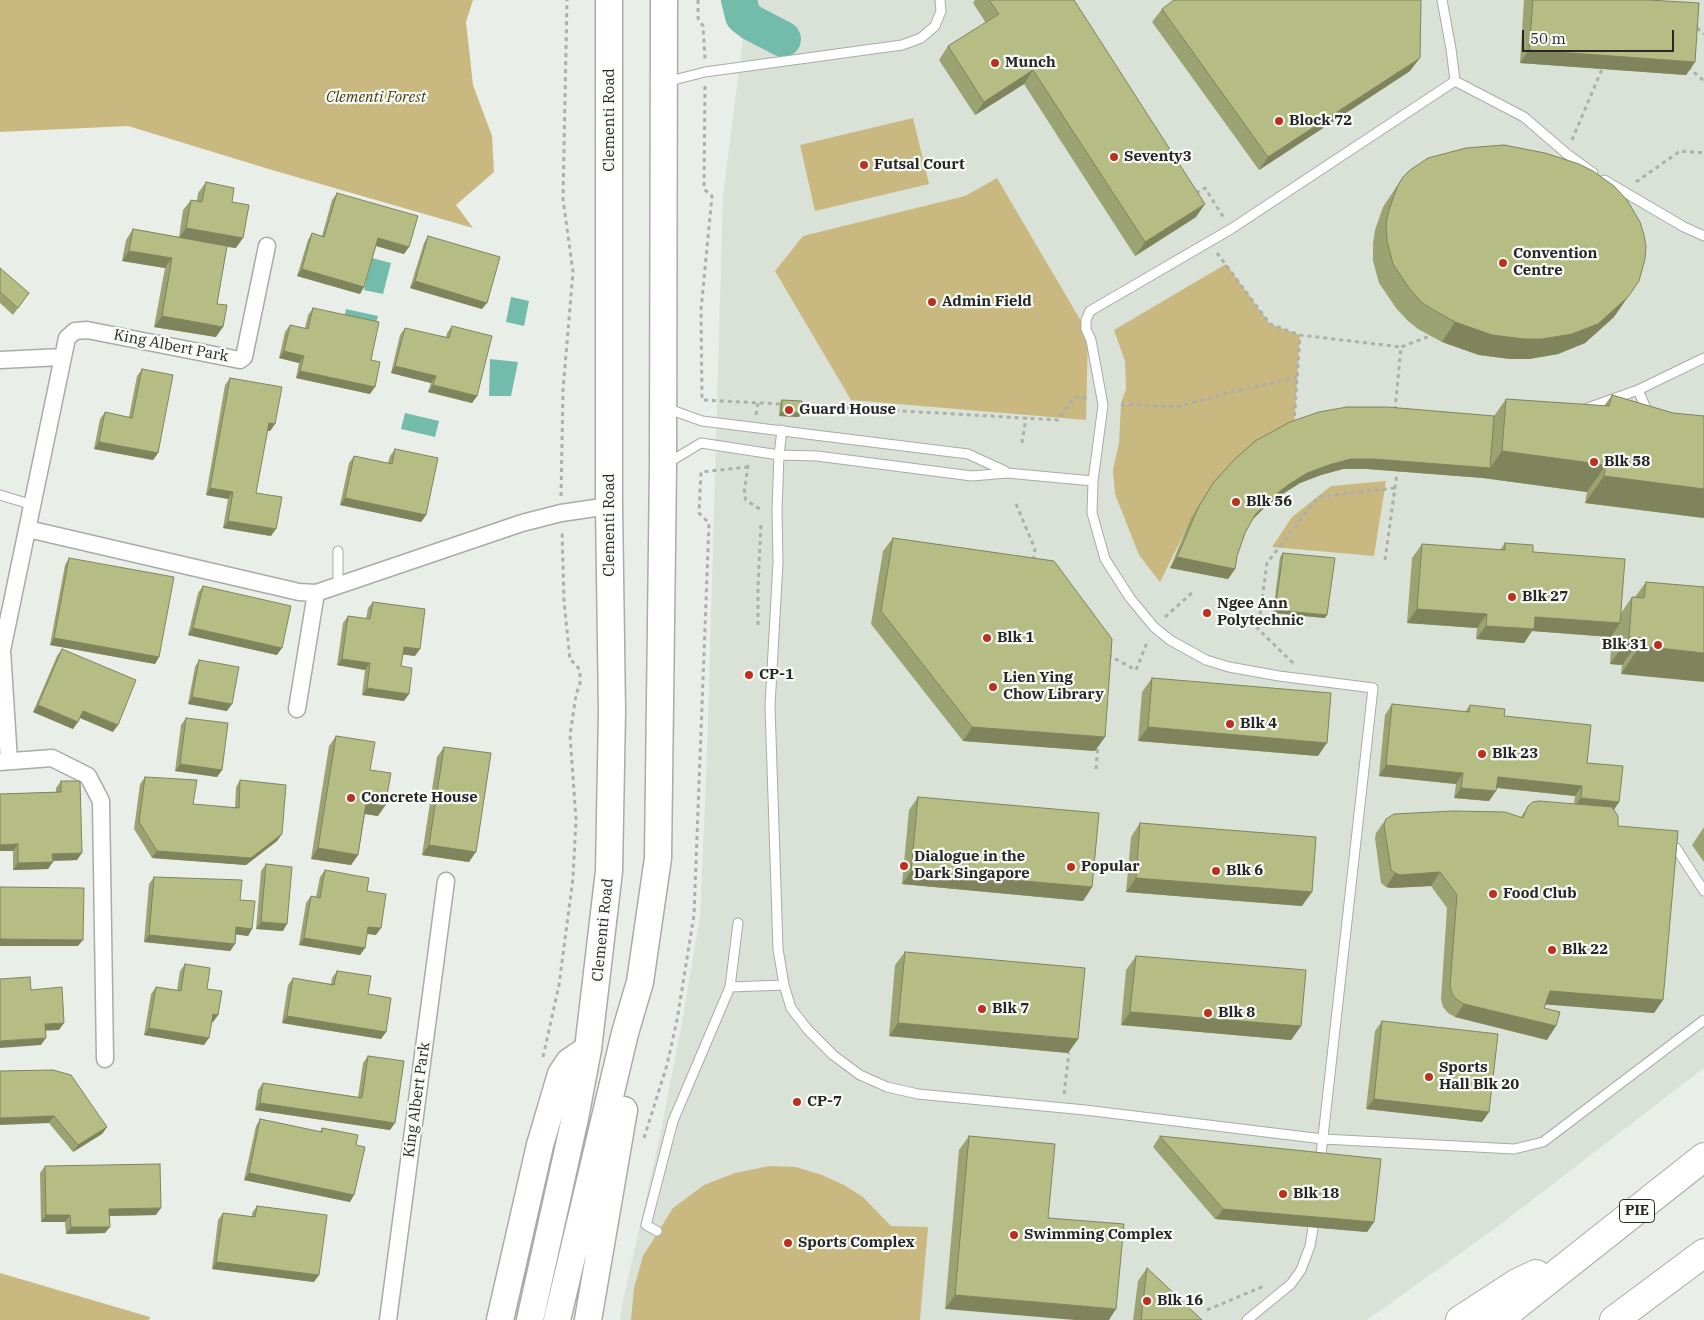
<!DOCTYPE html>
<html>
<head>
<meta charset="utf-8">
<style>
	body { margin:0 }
	#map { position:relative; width:1704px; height:1320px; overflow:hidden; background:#eaeee9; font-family:"IBM Plex Serif",serif }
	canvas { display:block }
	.scale { position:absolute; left:1522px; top:30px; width:152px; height:22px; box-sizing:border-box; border:2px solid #262726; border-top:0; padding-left:6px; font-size:15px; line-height:18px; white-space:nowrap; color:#262726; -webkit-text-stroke:4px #f8fbf6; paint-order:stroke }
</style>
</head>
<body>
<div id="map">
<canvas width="1704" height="1320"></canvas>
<div class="scale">50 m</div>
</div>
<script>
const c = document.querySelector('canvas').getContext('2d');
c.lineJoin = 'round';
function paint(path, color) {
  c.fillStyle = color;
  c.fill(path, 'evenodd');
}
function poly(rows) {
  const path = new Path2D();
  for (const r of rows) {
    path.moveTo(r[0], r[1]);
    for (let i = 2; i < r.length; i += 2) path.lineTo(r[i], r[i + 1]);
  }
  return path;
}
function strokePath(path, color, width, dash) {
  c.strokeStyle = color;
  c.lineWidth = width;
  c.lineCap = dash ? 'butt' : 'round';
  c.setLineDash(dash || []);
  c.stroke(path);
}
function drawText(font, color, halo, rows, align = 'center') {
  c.font = font + ' "IBM Plex Serif",serif';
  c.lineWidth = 4.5;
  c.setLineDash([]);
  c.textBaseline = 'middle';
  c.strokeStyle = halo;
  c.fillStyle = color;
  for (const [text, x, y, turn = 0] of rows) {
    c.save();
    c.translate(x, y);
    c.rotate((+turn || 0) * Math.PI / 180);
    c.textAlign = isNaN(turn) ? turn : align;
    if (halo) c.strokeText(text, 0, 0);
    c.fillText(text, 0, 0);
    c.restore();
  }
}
const built = poly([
	[748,0,1704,0,1704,1068,1493,1230,1367,1320,620,1320,623,1301,660,1136,682,1022,700,916,707,754,723,195]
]);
const green = poly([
	[0,0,473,0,466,22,473,85,492,136,494,172,456,205,473,228,272,170,128,126,0,132],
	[913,118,929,184,815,211,800,145],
	[997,178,1088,333,1086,420,851,400,775,271,803,236,965,196],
	[1226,264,1270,324,1300,335,1294,428,1187,528,1160,582,1139,555,1115,494,1113,470,1119,443,1121,404,1132,404,1121,403,1126,389,1125,361,1114,330],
	[1386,481,1374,556,1272,547,1292,517,1331,486],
	[769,1166,796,1167,822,1175,844,1185,863,1197,891,1226,928,1227,920,1320,631,1320,634,1288,643,1256,673,1208,704,1185,735,1173],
	[0,1273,150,1317,149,1320,0,1320]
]);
const water = poly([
	[372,258,391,263,383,294,364,290],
	[511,297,529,301,524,326,506,322],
	[346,309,378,316,375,326,344,319],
	[490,359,518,362,511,396,489,396],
	[405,413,439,421,435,437,401,429]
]);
const river = poly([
	[739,0,743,16,752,23,783,39]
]);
const path = poly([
	[698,0,698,18,703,26,705,59],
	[1697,28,1704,34],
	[1688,67,1704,81],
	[705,86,704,189,712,196,701,310,702,400,782,404],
	[1572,140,1602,69],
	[1636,182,1680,151,1704,153],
	[1196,193,1205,188,1224,218],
	[1217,253,1270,324,1300,335,1401,347],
	[1121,404,1177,407,1219,395,1298,377],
	[799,405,1058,420,1074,397,1087,398],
	[1395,410,1401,347,1430,336],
	[756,415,758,403],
	[1294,424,1300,335],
	[1022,443,1026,417],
	[748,465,744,494,746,500,756,507,763,510],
	[561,496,563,390,573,272,563,199,567,0],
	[1016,504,1035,549,1033,562],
	[1385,560,1397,473],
	[1165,617,1194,591],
	[758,625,758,586,761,524],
	[1108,655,1136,670,1148,640],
	[1293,663,1258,629,1267,563,1318,497,1395,488],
	[1096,769,1098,743],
	[543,1057,559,985,573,878,576,819,570,735,576,695,580,683,580,671,576,664,570,660,564,601,562,530],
	[1064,1094,1069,1053],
	[644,1138,667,1065,677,1020,694,915,709,523,699,513,701,472,748,467],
	[1207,1310,1264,1286]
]);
const lane = poly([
	[1442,0,1451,49,1455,81],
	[1455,81,1524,117,1567,154,1593,173],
	[666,82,705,72,902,45,921,38,935,26,941,11,940,0],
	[1604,180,1684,227,1704,236],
	[1638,390,1648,413],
	[666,408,702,421,968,454,1005,471],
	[1585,409,1638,390,1704,358],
	[782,430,779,455,777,510,778,562,770,706,778,949,784,985,791,1008,808,1030,833,1055,860,1075,887,1087,918,1094,1085,1110,1323,1139,1514,1149,1543,1142,1704,1020],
	[666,464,701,443,779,455,817,456,972,476,1007,473,1093,481],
	[0,495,33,505],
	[338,585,338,551],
	[1676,848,1704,891],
	[730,987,784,985],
	[1320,1164,1373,688,1279,676,1229,667,1206,660,1170,640,1154,627,1130,598,1105,559,1092,513,1093,481,1103,405,1091,340,1086,329,1086,320,1090,311,1231,229,1455,81],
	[657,1231,646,1225,673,1121,730,987,738,923],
	[1247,1320,1291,1284,1301,1270,1310,1246,1313,1228]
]);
const street = poly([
	[0,360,62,357],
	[28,529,299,592,316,593,522,523,561,513,609,506],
	[297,709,316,593],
	[9,761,2,650,67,338,75,331,87,330,240,360,244,357,267,246],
	[0,762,52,758,88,776,101,801,105,1059],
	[388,1320,446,881]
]);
const primary = poly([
	[500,1320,540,1145,561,1074,569,1062,588,1049],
	[530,1320,575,1118,588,1049,609,871,612,711,609,506,609,0],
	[557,1320,625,1033,640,982,658,858,663,466,664,0],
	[588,1320,624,1110]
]);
const highway = poly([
	[1460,1320,1517,1283,1536,1274],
	[1498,1320,1704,1157],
	[1614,1320,1704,1253]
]);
const wall = poly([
	[975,0,1074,0,1196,217,1135,256,1024,84,975,115,939,60,948,46,986,23,973,3],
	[1524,0,1649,0,1695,62,1686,75,1520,63],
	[1162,9,1410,71,1259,170,1152,22],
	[1403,177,1614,317,1585,343,1558,354,1529,359,1510,359,1479,355,1442,342,1418,329,1408,321,1396,308,1379,283,1373,261,1373,243,1375,230,1383,207],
	[206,182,232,202,236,248,227,247,217,304,216,337,154,327,165,268,122,261,126,240,133,229,179,237,183,210,191,200,197,201,198,193],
	[337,193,404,254,376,246,360,294,297,276,308,240,312,233,322,236,332,200],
	[428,236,482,309,410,288,424,243],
	[0,268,24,300,13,315,0,303],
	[313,308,371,360,370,394,296,378,299,363,279,358,285,332,290,325,305,328,308,315],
	[452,326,477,396,472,403,428,392,431,383,391,373,400,335,405,328,446,338,447,333],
	[142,369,158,453,153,460,94,449,100,419,105,412,129,417,137,376],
	[230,378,275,424,270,431,267,431,256,493,271,536,223,528,228,499,206,495,225,385],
	[1612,395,1673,413,1704,416,1704,518,1585,503,1587,492,1483,478,1367,469,1343,469,1321,475,1300,483,1281,495,1263,509,1251,521,1245,533,1237,556,1235,569,1228,579,1170,568,1191,518,1213,483,1494,416,1506,399,1604,406],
	[782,400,799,417,779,416,780,403],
	[395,449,426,515,421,522,340,505,349,463,354,456,388,463,390,456],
	[893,538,1095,751,963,741,871,624,883,551],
	[1505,543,1533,552,1621,613,1632,597,1635,597,1646,582,1704,587,1621,674,1622,665,1610,664,1612,635,1611,637,1532,631,1524,643,1476,639,1477,628,1407,623,1412,558,1422,544,1500,550],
	[1283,553,1325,618,1273,613,1280,557],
	[69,558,159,657,155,664,50,645,65,565],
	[203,586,277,655,188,635,198,593],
	[373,602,415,656,403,654,401,666,404,701,362,695,365,670,337,665,343,623,348,616,366,619,368,608],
	[62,649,113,732,80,718,73,729,33,712,57,656],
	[199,660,227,711,188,704,195,667],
	[1152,678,1318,756,1138,741,1142,692],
	[1392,704,1465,712,1470,705,1504,716,1587,763,1619,802,1614,810,1663,1000,1654,1013,1545,1004,1544,1008,1547,1040,1455,1017,1448,1013,1443,1007,1441,999,1447,908,1431,886,1391,888,1386,887,1381,883,1375,838,1376,833,1386,819,1521,817,1528,806,1574,804,1575,796,1496,788,1489,801,1454,798,1456,784,1379,776,1385,715],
	[186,718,222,770,217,777,175,771,181,725],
	[336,736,370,770,378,816,365,814,358,855,351,865,311,859,329,746],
	[444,747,469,862,422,855,437,757],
	[145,777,193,804,235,808,236,787,240,780,282,834,277,841,246,865,152,858,134,829,140,784],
	[61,781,77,860,53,861,48,869,13,870,13,851,0,851,0,794,56,792,56,788],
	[918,797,1092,887,1083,901,902,884,909,810],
	[1140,823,1302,906,1126,892,1131,837],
	[1704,827,1704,862,1692,845],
	[266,864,283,931,256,929,261,871],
	[325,870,367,891,376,935,367,934,365,948,360,955,299,945,306,903,311,896,316,897,320,877],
	[154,877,240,900,252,929,248,936,236,934,235,944,230,951,144,942,149,884],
	[905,952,1078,1039,1068,1053,889,1036,895,965],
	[1136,956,1301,1026,1291,1040,1121,1025,1126,970],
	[185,964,207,989,218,1015,213,1022,212,1022,204,1045,144,1035,151,994,156,987,177,990,180,971],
	[337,971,368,994,386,1032,381,1039,282,1023,288,985,293,978,331,984,332,978],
	[1382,1021,1489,1112,1482,1122,1366,1109,1375,1031],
	[368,1056,390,1130,255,1110,258,1090,263,1083,358,1097,363,1063],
	[0,1071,107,1127,102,1134,73,1152,49,1123],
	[260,1119,320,1132,322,1128,356,1145,350,1202,244,1180,256,1126],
	[969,1136,1048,1218,945,1309,959,1150],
	[1160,1136,1374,1222,1367,1232,1215,1219,1153,1147],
	[45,1166,156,1215,110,1216,105,1233,66,1234,65,1222,41,1222,40,1173],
	[257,1206,314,1282,212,1269,218,1220,223,1213,252,1217,252,1213],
	[1147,1268,1202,1320,1133,1320,1138,1281]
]);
const shadedWall = poly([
	[1529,50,1695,62,1686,75,1520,63],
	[1420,58,1410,71,1259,170,1268,157],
	[1033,70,1024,84,975,115,984,102],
	[1205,204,1196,217,1135,256,1145,242],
	[186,228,243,238,236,248,179,238],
	[378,238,409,247,404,254,373,245],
	[129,251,172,258,165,268,122,261],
	[302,269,364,287,360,294,297,276],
	[415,281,487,303,482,309,410,288],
	[1628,297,1614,317,1585,343,1558,354,1529,359,1510,359,1479,355,1442,342,1455,322],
	[162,316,223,327,216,337,154,327],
	[284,351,304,356,299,363,279,358],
	[395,366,436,376,431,383,391,373],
	[300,371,375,387,370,394,296,378],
	[433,385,477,396,472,403,428,392],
	[781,412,801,413,799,417,779,416],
	[269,423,275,424,270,431,264,430],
	[99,442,158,453,153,460,94,449],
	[1502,451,1606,465,1587,492,1483,478,1367,469,1343,469,1321,475,1300,483,1281,495,1263,509,1247,525,1255,515,1270,499,1288,485,1307,473,1329,465,1351,459,1374,459,1490,468],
	[1604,476,1704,489,1704,518,1585,503],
	[210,488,233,492,228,499,206,495],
	[345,498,426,515,421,522,340,505],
	[228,521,276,529,271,536,223,528],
	[1177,557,1235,569,1228,579,1170,568],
	[1417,609,1487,614,1477,628,1407,623],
	[1275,610,1327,615,1325,618,1273,613],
	[1535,617,1620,623,1611,637,1532,631,1524,643,1476,639,1486,626],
	[193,628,282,648,277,655,188,635],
	[1629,637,1641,638,1622,665,1610,664],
	[54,638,159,657,155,664,50,645],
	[1640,646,1704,653,1704,682,1621,674],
	[404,647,420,649,415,656,399,654],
	[342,659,370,663,365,670,337,665],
	[367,688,409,694,404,701,362,695],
	[192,697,232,704,227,711,188,704],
	[38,705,78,722,73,729,33,712],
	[83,711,118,725,113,732,78,717],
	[972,727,1105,737,1095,751,963,741],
	[1148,727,1327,743,1318,756,1138,741],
	[180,764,222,770,217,777,175,771],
	[1386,765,1463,773,1456,784,1379,776],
	[1498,777,1582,786,1575,796,1490,787],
	[1461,788,1496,791,1489,801,1454,798],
	[1581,798,1619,802,1612,812,1573,808],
	[366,803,385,806,378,816,359,813],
	[282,834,277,841,246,865,152,858,157,851],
	[18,844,13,851,0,851,0,845],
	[429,845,476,852,469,862,422,855],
	[318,848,358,855,351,865,311,859],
	[82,853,77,860,48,861,52,854],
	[53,862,48,869,13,870,18,863],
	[911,871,1092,887,1083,901,902,884],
	[1440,872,1431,886,1391,888,1386,887,1395,873],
	[1136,878,1312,892,1302,906,1126,892],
	[261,922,287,924,283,931,256,929],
	[236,927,252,929,248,936,232,934],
	[368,927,381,928,376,935,363,933],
	[149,935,235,944,230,951,144,942],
	[304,938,365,948,360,955,299,945],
	[0,939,83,940,78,946,0,946],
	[1550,991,1663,1000,1654,1013,1540,1004],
	[1464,1004,1556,1026,1547,1040,1455,1017],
	[1130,1012,1301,1026,1291,1040,1121,1025],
	[213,1014,218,1015,213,1022,208,1021],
	[287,1016,386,1032,381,1039,282,1023],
	[64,1023,59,1030,40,1031,45,1024],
	[898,1023,1078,1039,1068,1053,889,1036],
	[149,1028,209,1038,204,1045,144,1035],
	[46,1038,41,1045,0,1048,0,1041],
	[1374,1099,1489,1112,1482,1122,1366,1109],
	[260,1103,395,1123,390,1130,255,1110],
	[54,1116,49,1123,0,1125,0,1118],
	[107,1127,102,1134,73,1152,78,1145],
	[249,1173,354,1195,350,1202,244,1180],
	[161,1208,156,1215,105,1216,109,1209],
	[1223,1209,1374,1222,1367,1232,1215,1219],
	[46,1215,70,1215,65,1222,41,1222],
	[71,1227,110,1227,105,1233,66,1234],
	[216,1262,319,1275,314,1282,212,1269],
	[955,1295,1116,1309,1109,1320,1075,1320,945,1309]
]);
const building = poly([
	[989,0,1074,0,1205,204,1145,242,1033,70,984,102,948,46,999,14,989,0],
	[1174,0,1421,0,1420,58,1268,157,1162,9,1174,0],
	[1533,0,1649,0,1699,3,1695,62,1529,50,1533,0],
	[1504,145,1545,153,1579,164,1593,171,1614,186,1627,200,1640,222,1644,235,1646,247,1645,259,1639,281,1628,297,1598,324,1572,334,1542,339,1524,339,1492,335,1455,322,1432,309,1421,302,1409,288,1393,264,1387,241,1386,223,1389,210,1397,187,1403,177,1410,170,1428,158,1466,148,1504,145],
	[206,182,234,188,232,202,249,205,243,238,186,228,191,200,202,202,206,182],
	[337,193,418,216,409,247,378,238,364,287,302,269,312,233,324,237,337,193],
	[133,229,227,246,217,304,227,305,223,327,162,316,172,258,129,251,133,229],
	[428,236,500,257,487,303,415,281,428,236],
	[0,268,29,293,18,308,0,292,0,268],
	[313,308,379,322,371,360,380,362,375,387,300,371,304,356,284,351,290,325,308,329,313,308],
	[452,326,492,336,477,396,433,385,436,376,395,366,405,328,449,338,452,326],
	[142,369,173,375,158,453,99,442,105,412,132,418,142,369],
	[230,378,282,387,275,424,269,423,256,493,282,497,276,529,228,521,233,492,210,488,230,378],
	[1612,395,1673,413,1704,416,1704,489,1604,476,1606,465,1502,451,1506,399,1609,406,1612,395],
	[782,400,802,401,801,413,781,412,782,400],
	[1347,407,1387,407,1494,416,1490,468,1374,459,1351,459,1329,465,1307,473,1288,485,1270,499,1255,515,1245,533,1237,556,1235,569,1177,557,1198,508,1213,483,1233,461,1255,441,1290,422,1319,412,1347,407],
	[395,449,438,458,426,515,345,498,354,456,392,464,395,449],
	[893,538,1054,561,1112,639,1105,737,972,727,881,611,893,538],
	[1505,543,1533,545,1533,552,1625,559,1620,623,1535,617,1534,629,1486,626,1487,614,1417,609,1422,544,1505,550,1505,543],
	[1283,553,1335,558,1327,615,1275,610,1283,553],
	[69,558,174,577,159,657,54,638,69,558],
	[1646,582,1704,587,1704,653,1640,646,1641,638,1629,637,1632,597,1644,598,1646,582],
	[203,586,291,606,282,648,193,628,203,586],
	[373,602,425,609,420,649,404,647,401,666,412,668,409,694,367,688,370,663,342,659,348,616,370,619,373,602],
	[62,649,136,680,118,725,83,711,78,722,38,705,62,649],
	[199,660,239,667,232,704,192,697,199,660],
	[1152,678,1331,693,1327,743,1148,727,1152,678],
	[1392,704,1469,712,1470,705,1505,709,1504,716,1591,725,1587,763,1623,766,1619,802,1581,798,1582,786,1498,777,1496,791,1461,788,1463,773,1386,765,1392,704],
	[186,718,228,723,222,770,180,764,186,718],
	[336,736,375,742,370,770,391,773,385,806,366,803,358,855,318,848,336,736],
	[444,747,491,753,476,852,429,845,444,747],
	[145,777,197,780,193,804,239,808,240,780,286,785,282,834,251,858,157,851,139,822,145,777],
	[61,781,80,781,82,853,52,854,53,862,18,863,18,844,0,845,0,794,61,792,61,781],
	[918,797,1099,813,1092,887,911,871,918,797],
	[1539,801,1612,807,1618,816,1618,826,1678,831,1663,1000,1550,991,1544,1008,1560,1012,1556,1026,1464,1004,1457,1000,1452,994,1450,986,1457,895,1440,872,1400,875,1395,873,1391,870,1384,825,1386,819,1394,814,1453,811,1505,812,1523,818,1528,806,1533,802,1539,801],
	[1140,823,1316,837,1312,892,1136,878,1140,823],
	[266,864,292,867,287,924,261,922,266,864],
	[325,870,369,878,367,891,386,894,381,928,368,927,365,948,304,938,311,896,320,898,325,870],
	[154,877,242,880,240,900,255,901,252,929,236,927,235,944,149,935,154,877],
	[0,887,84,888,83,940,0,939,0,887],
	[905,952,1085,968,1078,1039,898,1023,905,952],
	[1136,956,1306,970,1301,1026,1130,1012,1136,956],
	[185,964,210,968,207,989,222,991,218,1015,213,1014,209,1038,149,1028,156,987,181,991,185,964],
	[337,971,371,976,368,994,391,998,386,1032,287,1016,293,978,334,985,337,971],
	[30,977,31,990,62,987,64,1023,45,1024,46,1038,0,1041,0,979,30,977],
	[1382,1021,1498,1034,1489,1112,1374,1099,1382,1021],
	[368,1056,404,1061,395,1123,260,1103,263,1083,362,1098,368,1056],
	[53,1070,71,1075,107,1127,78,1145,54,1116,0,1118,0,1071,53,1070],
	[260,1119,322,1132,322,1128,358,1135,356,1145,365,1147,354,1195,249,1173,260,1119],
	[969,1136,1055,1144,1048,1218,1124,1224,1116,1309,955,1295,969,1136],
	[1160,1136,1381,1159,1374,1222,1223,1209,1160,1136],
	[160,1164,161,1208,109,1209,110,1227,71,1227,70,1215,46,1215,45,1166,160,1164],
	[257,1206,327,1215,319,1275,216,1262,223,1213,255,1217,257,1206],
	[1147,1268,1202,1320,1141,1320,1147,1268]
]);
const markers = [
	[995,63,5,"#bd3020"],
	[1279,121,5,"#bd3020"],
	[1114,157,5,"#bd3020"],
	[864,165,5,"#bd3020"],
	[1503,263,5,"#bd3020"],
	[932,302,5,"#bd3020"],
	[789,410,5,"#bd3020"],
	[1594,462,5,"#bd3020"],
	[1236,502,5,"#bd3020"],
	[1512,597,5,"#bd3020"],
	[1207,613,5,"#bd3020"],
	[987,638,5,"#bd3020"],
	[1658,645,5,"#bd3020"],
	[749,675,5,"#bd3020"],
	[993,687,5,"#bd3020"],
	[1230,724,5,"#bd3020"],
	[1482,754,5,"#bd3020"],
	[351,798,5,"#bd3020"],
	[904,866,5,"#bd3020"],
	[1071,867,5,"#bd3020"],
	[1216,871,5,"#bd3020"],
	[1493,894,5,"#bd3020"],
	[1552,950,5,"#bd3020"],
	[982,1009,5,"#bd3020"],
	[1208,1013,5,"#bd3020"],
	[1429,1077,5,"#bd3020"],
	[797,1102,5,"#bd3020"],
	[1283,1194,5,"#bd3020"],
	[1014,1235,5,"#bd3020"],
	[788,1243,5,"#bd3020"],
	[1147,1301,5,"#bd3020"]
];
const shields = [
	[1637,1211,35]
];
const shieldNames = [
	["PIE",1637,1211]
];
const poiNames = [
	["Munch",1005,63],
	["Block 72",1289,121],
	["Seventy3",1124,157],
	["Futsal Court",874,165],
	["Convention",1513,254],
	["Centre",1513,271],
	["Admin Field",942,302],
	["Guard House",799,410],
	["Blk 58",1604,462],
	["Blk 56",1246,502],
	["Blk 27",1522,597],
	["Ngee Ann",1217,604],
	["Polytechnic",1217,621],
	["Blk 1",997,638],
	["Blk 31",1648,645,"right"],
	["CP-1",759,675],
	["Lien Ying",1003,678],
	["Chow Library",1003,695],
	["Blk 4",1240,724],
	["Blk 23",1492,754],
	["Concrete House",361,798],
	["Dialogue in the",914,857],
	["Dark Singapore",914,874],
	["Popular",1081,867],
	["Blk 6",1226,871],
	["Food Club",1503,894],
	["Blk 22",1562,950],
	["Blk 7",992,1009],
	["Blk 8",1218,1013],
	["Sports",1439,1068],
	["Hall Blk 20",1439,1085],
	["CP-7",807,1102],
	["Blk 18",1293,1194],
	["Swimming Complex",1024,1235],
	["Sports Complex",798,1243],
	["Blk 16",1157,1301]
];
const parkNames = [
	["Clementi Forest",376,98]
];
const streetNames = [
	["Clementi Road",610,120,-90],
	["King Albert Park",171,346,11],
	["Clementi Road",610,525,-90],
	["Clementi Road",603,930,-84],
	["King Albert Park",417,1100,-82]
];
paint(built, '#dae2d7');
paint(green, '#c9b981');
paint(water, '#73bcab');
strokePath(river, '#73bcab', 36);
strokePath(lane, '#a8aca7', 11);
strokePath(street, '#a8aca7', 19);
strokePath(primary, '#a8aca7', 29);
strokePath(highway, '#a8aca7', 30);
strokePath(path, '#acafab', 3, [4, 4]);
strokePath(lane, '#fff', 9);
strokePath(street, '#fff', 16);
strokePath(primary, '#fff', 26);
strokePath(highway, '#fff', 28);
paint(wall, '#9ca372');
paint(shadedWall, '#7f845c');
paint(building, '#b5bd84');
strokePath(building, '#7f845c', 1);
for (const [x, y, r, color] of markers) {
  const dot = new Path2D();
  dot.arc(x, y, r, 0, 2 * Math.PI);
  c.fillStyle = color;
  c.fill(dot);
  strokePath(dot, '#f8fbf6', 2);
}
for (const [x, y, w] of shields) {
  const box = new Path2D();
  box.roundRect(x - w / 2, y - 11.5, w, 23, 4);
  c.fillStyle = '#f8fbf6';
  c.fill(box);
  strokePath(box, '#262726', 1);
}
drawText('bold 14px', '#262726', null, shieldNames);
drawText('bold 15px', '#262726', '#f8fbf6', poiNames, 'left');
drawText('italic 15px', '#473b0d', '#f8fbf6', parkNames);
drawText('15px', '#262726', '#f8fbf6', streetNames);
</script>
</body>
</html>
